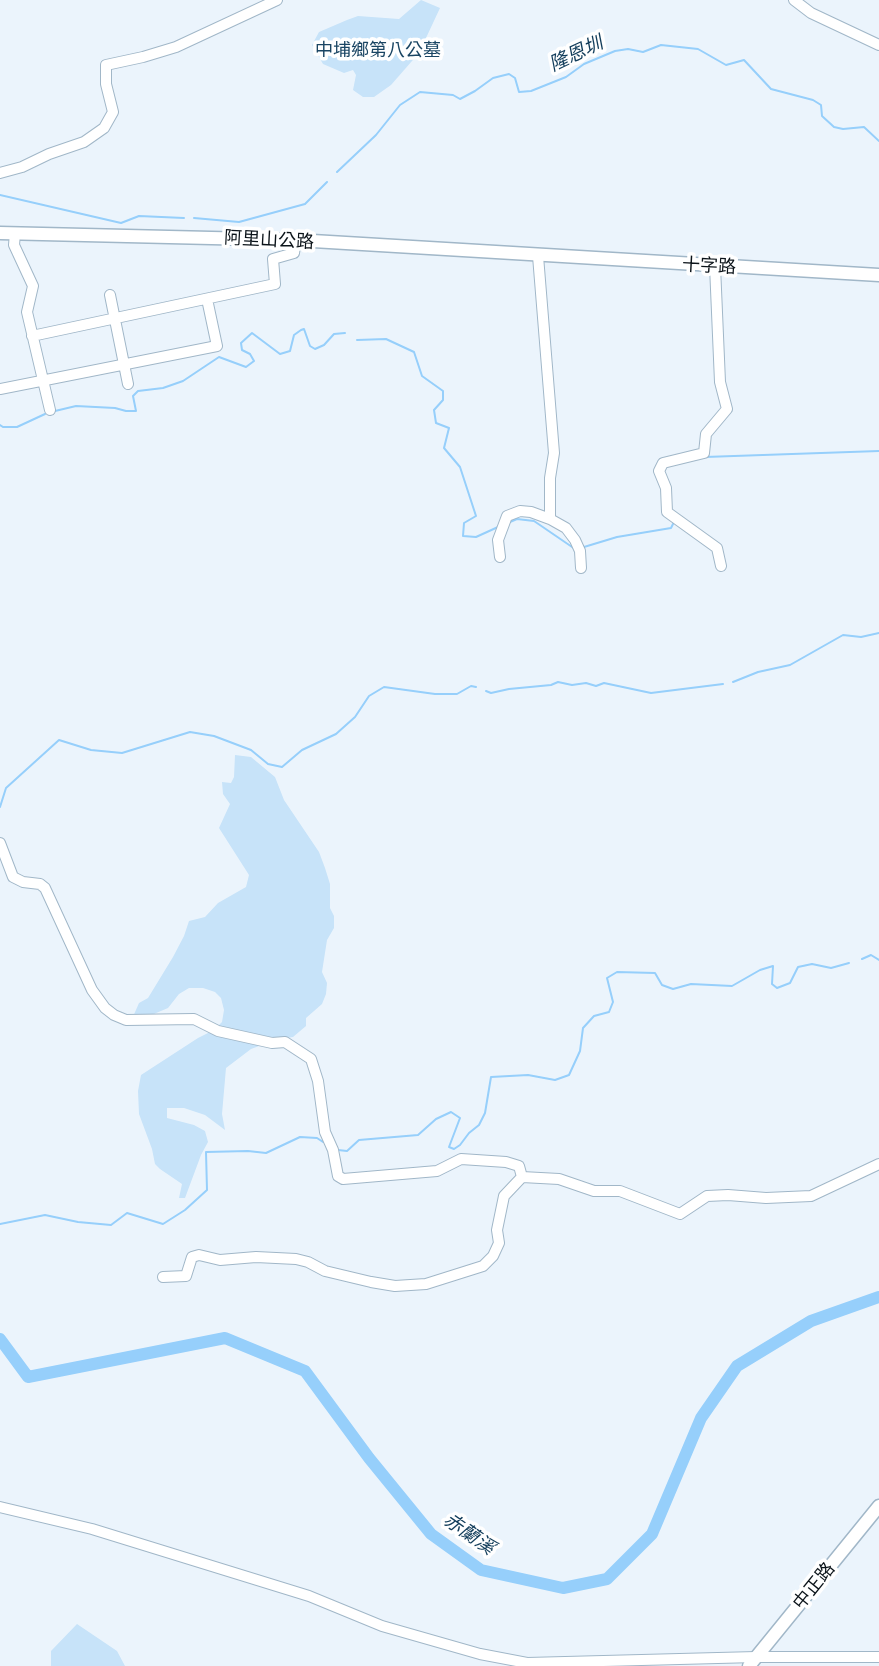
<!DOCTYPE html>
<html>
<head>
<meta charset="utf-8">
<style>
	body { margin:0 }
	canvas { display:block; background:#ebf4fc }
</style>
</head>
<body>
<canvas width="879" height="1666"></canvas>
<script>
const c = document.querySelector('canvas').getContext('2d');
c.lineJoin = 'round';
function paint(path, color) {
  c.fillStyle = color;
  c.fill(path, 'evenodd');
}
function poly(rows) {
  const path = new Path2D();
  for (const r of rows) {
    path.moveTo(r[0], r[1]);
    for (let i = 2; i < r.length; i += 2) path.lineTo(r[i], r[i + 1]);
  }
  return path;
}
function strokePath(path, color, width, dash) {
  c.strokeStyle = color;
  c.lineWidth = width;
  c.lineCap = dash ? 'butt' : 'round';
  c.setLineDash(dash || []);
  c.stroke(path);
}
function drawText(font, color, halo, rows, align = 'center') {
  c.font = font + ' "Public Sans","Noto Sans TC",sans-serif';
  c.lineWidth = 7;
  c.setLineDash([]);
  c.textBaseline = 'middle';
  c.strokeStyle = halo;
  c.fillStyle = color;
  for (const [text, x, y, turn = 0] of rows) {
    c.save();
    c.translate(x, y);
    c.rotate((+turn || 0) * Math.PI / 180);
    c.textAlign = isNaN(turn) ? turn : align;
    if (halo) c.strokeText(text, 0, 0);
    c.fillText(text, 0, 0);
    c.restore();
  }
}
const green = poly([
	[421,0,440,8,419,53,391,85,374,97,363,97,353,90,356,75,353,70,344,73,323,64,312,45,319,32,347,20,358,16,399,19],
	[235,755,251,757,275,777,284,800,319,852,325,868,330,884,330,908,334,916,334,928,327,940,322,972,327,983,326,994,322,1004,306,1018,306,1026,293,1037,262,1042,259,1046,251,1049,226,1068,222,1114,225,1130,205,1115,184,1108,167,1108,167,1118,194,1125,205,1131,208,1142,201,1155,185,1198,179,1198,182,1184,160,1169,155,1164,152,1149,139,1114,138,1091,141,1075,198,1038,214,1030,222,1022,224,1010,221,998,215,992,203,988,189,988,179,994,168,1008,149,1016,132,1019,139,1003,148,998,173,957,184,936,189,921,205,917,218,903,246,887,249,875,219,828,230,804,223,794,222,782,231,783,234,777],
	[77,1624,117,1651,125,1666,51,1666,51,1651]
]);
const stream = poly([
	[337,172,376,135,400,105,420,92,453,95,460,99,475,91,493,78,509,74,515,78,519,92,531,91,566,77,584,64,615,51,628,49,643,52,661,45,698,49,726,65,744,60,771,89,813,100,821,105,822,116,834,127,843,129,864,127,879,141],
	[0,195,121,223,139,216,184,218],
	[194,218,239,222,305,204,327,182],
	[357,340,386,339,414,352,422,376,443,391,443,400,434,410,436,423,449,428,444,448,460,467,476,516,464,523,463,536,476,537,498,527],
	[55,411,76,406,115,408,126,411,136,411,133,396,138,391,163,388,183,381,219,357,246,367,254,361,250,354,242,350,241,343,252,333,280,354,290,351,294,335,301,330,304,329,310,346,315,349,324,345,334,334,345,333],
	[0,425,3,427,17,427,45,414],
	[705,457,879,451],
	[510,522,517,519,534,521,575,549],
	[584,547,617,537,671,528,674,522],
	[733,682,758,672,790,665,843,635,861,637,879,633],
	[486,691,491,693,509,689,551,685,558,682,572,685,586,683,596,686,604,683,651,693,723,684],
	[0,807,6,788,59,740,91,750,122,753,190,732,214,736,251,750,268,764,282,767,302,750,336,734,355,717,369,696,384,687,435,694,457,694,471,686,476,687],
	[862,959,871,955,879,960],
	[338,1150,347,1151,359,1140,418,1135,436,1119,451,1112,460,1118,449,1147,454,1149,460,1145,469,1133,479,1125,485,1113,491,1077,528,1075,555,1080,569,1075,580,1051,583,1028,594,1016,609,1012,613,1002,607,978,617,972,655,973,662,985,673,989,691,984,732,986,760,970,773,966,772,984,777,988,790,983,798,967,812,964,831,968,849,963],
	[0,1224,45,1215,78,1222,111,1225,127,1213,163,1224,185,1210,207,1190,206,1152,248,1151,266,1153,300,1137,317,1138,323,1142]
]);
const river = poly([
	[0,1339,28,1377,225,1338,305,1371,369,1458,431,1534,481,1570,563,1588,607,1579,652,1534,701,1418,737,1366,811,1321,879,1297]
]);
const minor = poly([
	[794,0,811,13,879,45],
	[0,173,22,167,49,154,84,142,104,128,113,112,106,84,106,65,143,57,176,47,277,0],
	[15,233,14,245,33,286,27,312,50,410],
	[715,266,720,382,727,409,706,434,704,453,663,463,659,471,666,488,667,512,717,548,721,566],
	[110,295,128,384],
	[32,336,275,284,273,259,294,253,296,240],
	[0,389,217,346,207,299],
	[550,519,566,528,575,540,580,551,581,568],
	[500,557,498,540,507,516,520,511,531,512,550,519,550,478,554,453,538,256],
	[0,843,13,877,23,882,40,884,45,888,92,990,105,1008,114,1015,126,1020,194,1019,218,1031,272,1043,285,1042,311,1059,318,1081,325,1132,333,1150,338,1176,343,1179,437,1171,461,1159,506,1162,519,1166,522,1177,559,1179,594,1191,620,1191,680,1214,707,1196,728,1195,766,1198,811,1196,879,1164],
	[163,1277,186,1276,192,1257,199,1255,220,1260,256,1257,296,1259,308,1262,325,1271,371,1282,395,1286,426,1284,483,1266,493,1256,499,1243,497,1230,504,1196,522,1177],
	[0,1507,92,1529,309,1596,382,1626,480,1654,527,1663,756,1657,879,1657]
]);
const major = poly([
	[0,233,296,240,879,275],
	[749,1666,879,1506]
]);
const parkNames = [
	["中埔鄉第八公墓",378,50]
];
const streetNames = [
	["阿里山公路",269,240,3],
	["十字路",709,266,3],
	["中正路",814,1586,-51]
];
const waterNames = [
	["隆恩圳",576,54,-25],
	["赤蘭溪",469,1534,35]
];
paint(green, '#c7e3f9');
strokePath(stream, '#96cffb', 2);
strokePath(river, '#96cffb', 12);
strokePath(minor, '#a1b7c8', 12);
strokePath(major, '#a1b7c8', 15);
strokePath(minor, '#fff', 10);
strokePath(major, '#fff', 12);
drawText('18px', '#1a4563', '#fff', parkNames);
drawText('18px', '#0b1319', '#fff', streetNames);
drawText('italic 19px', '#113c5a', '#fff', waterNames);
</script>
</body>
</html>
